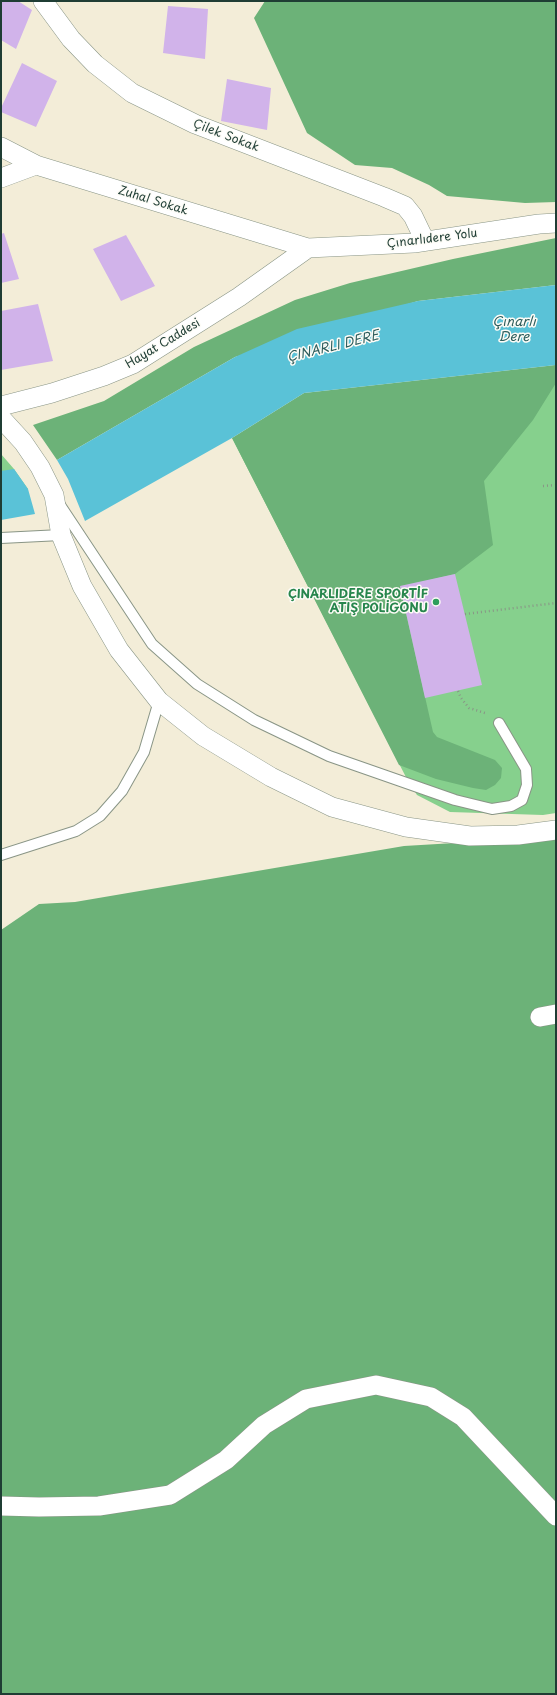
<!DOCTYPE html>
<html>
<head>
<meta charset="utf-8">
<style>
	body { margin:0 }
	#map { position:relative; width:557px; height:1695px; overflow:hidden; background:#f3edd8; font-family:"Playpen Sans",sans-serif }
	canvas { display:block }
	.frame { position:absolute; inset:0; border:2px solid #1f3d34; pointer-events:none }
</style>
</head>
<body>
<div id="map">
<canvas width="557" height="1695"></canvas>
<div class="frame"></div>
</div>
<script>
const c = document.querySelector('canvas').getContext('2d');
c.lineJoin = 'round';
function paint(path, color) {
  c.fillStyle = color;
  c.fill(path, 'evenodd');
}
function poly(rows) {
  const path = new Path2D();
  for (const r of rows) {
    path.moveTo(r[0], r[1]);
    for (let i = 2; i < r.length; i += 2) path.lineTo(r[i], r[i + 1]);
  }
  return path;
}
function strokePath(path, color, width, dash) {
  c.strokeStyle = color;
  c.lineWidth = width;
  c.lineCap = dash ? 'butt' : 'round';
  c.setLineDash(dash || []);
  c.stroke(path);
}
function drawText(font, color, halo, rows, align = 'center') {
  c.font = font + ' "Playpen Sans",sans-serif';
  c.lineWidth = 3;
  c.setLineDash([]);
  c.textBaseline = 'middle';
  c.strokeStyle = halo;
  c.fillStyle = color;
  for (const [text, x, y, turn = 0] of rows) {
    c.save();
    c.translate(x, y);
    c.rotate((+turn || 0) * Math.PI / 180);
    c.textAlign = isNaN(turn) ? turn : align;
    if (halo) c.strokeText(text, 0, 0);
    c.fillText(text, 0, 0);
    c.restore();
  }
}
const green = poly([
	[556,365,556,813,543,815,450,812,417,795,409,783,232,438],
	[1,454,14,469,28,489,1,494]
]);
const forest = poly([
	[265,1,556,1,556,202,525,203,447,196,429,185,392,168,355,165,307,133,254,18],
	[556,238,556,285,418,301,235,357,57,460,33,425,104,401,194,347,295,300,350,283,453,259],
	[556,365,556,383,533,420,484,481,493,545,455,574,400,587,433,732,437,737,495,760,502,768,501,778,495,785,486,790,473,788,436,779,399,765,232,438,304,393],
	[556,837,556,1694,1,1694,1,930,39,904,75,902,404,846]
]);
const water = poly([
	[556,285,556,365,304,393,232,438,85,521,68,479,57,460,235,357,297,329,418,301],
	[14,469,28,489,35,514,1,520,1,471]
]);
const building = poly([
	[1,1,18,1,32,10,16,49,1,40],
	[168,6,208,9,205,59,163,53],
	[22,63,57,81,36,127,1,112,1,108],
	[227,79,271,88,267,130,221,121],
	[4,233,19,279,1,283,1,234],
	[126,235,155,286,121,301,93,249],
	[38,304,53,361,1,370,1,311],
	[455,574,482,685,425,698,400,586]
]);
const path = poly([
	[543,486,556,485],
	[465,614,556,603],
	[458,691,461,698,469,708,485,713]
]);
const service = poly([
	[60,505,152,644,197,684,254,720,329,756,455,800,492,809,511,806,522,800,527,785,526,769,499,723],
	[1,538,61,535],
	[1,855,76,831,100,816,122,791,144,752,159,701]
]);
const minor = poly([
	[43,1,71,39,95,64,132,93,195,124,384,197,405,206,413,216,425,241],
	[1,147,36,165,308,248,414,243,539,224,556,223],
	[1,178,36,165],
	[1,406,52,393,104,376,133,364,239,297,308,248],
	[1,418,23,442,40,467,54,495,61,535,82,586,119,650,159,701,203,736,271,777,332,807,406,827,470,836,518,835,556,830],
	[540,1017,556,1014],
	[1,1506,39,1507,99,1506,170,1495,226,1460,264,1425,306,1399,376,1385,431,1397,463,1417,556,1516]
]);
const markers = [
	[436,602,4,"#2e9e5b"]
];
const streetNames = [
	["Çilek Sokak",226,136,21],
	["Zuhal Sokak",153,201,17],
	["Çınarlıdere Yolu",432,239,-7],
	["Hayat Caddesi",163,344,-31]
];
const leisureNames = [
	["ÇINARLIDERE SPORTİF",428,595],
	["ATIŞ POLİGONU",428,609]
];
const waterNames = [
	["Çınarlı",514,322],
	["Dere",514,337],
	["ÇINARLI DERE",333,347,-14]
];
paint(green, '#86d08d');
paint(forest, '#6cb278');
paint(water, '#5ac2d7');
paint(building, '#d1b3ea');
strokePath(service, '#899586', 12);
strokePath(minor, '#899586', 20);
strokePath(path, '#899586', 2.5, [1, 3]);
strokePath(service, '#fff', 10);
strokePath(minor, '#fff', 19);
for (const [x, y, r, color] of markers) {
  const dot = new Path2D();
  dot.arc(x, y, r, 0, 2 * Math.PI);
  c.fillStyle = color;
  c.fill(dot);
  strokePath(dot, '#fdfcf7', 1.5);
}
drawText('12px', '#1f3d34', '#fdfcf7', streetNames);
drawText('bold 12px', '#27864d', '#fdfcf7', leisureNames, 'right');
drawText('italic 13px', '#2e5e5d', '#fdfcf7', waterNames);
</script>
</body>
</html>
